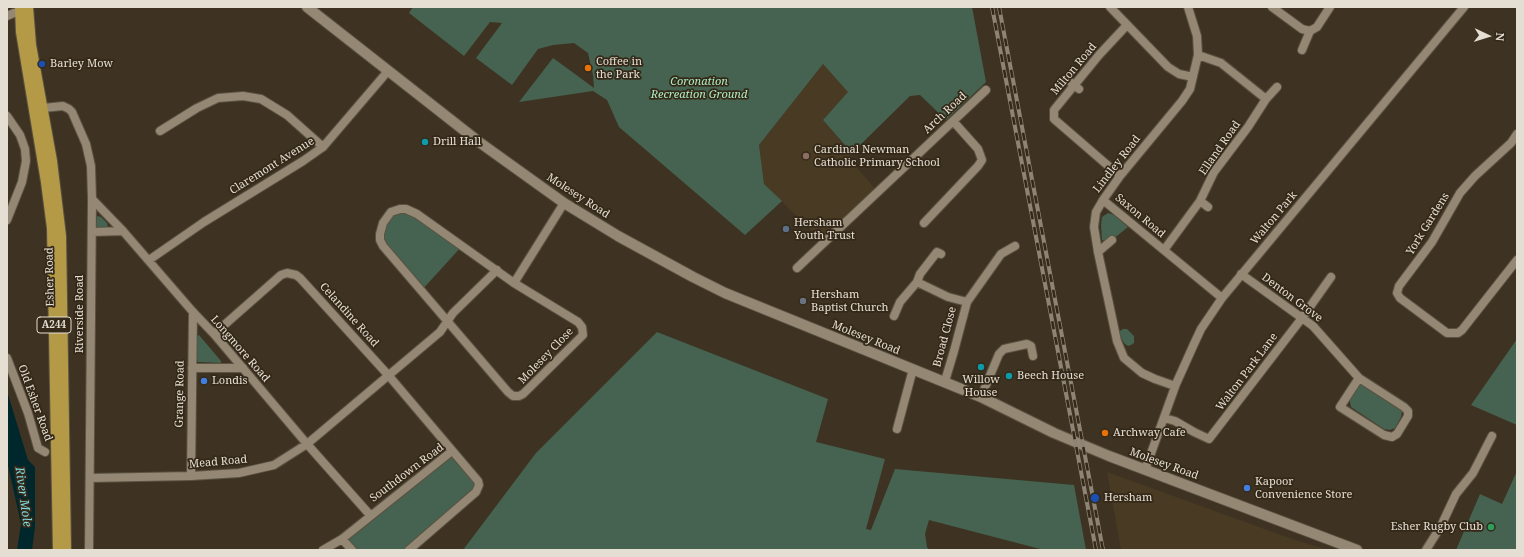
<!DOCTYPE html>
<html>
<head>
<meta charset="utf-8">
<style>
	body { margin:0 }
	#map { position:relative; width:1524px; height:557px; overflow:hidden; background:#3e3322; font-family:"Noto Serif",serif }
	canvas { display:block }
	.frame { position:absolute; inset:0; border:8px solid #e5ded3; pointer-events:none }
	.north { position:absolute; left:1468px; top:16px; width:40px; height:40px; -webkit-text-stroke:3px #342918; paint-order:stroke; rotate:94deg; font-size:11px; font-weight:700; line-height:16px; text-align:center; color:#e5ded3 }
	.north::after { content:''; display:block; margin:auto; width:14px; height:18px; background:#e5ded3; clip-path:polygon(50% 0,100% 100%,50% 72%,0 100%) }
</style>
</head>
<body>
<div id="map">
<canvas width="1524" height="557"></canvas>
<div class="frame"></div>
<div class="north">N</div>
</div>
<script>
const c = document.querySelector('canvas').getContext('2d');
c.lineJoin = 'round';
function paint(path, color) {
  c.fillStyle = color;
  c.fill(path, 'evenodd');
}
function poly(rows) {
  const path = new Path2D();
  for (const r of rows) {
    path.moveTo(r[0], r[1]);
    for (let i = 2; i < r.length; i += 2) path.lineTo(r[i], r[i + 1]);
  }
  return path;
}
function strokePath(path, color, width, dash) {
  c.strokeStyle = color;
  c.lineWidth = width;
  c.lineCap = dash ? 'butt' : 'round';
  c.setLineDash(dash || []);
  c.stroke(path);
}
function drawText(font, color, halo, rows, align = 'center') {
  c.font = font + ' "Noto Serif",serif';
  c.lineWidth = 3.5;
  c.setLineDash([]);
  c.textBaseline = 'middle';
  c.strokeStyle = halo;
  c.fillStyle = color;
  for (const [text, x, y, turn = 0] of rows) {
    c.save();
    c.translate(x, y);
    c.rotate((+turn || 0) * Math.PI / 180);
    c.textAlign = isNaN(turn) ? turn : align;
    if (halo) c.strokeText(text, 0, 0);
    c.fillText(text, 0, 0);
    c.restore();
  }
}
const built = poly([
	[823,64,849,92,823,120,852,153,850,160,878,192,824,243,764,184,759,145],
	[1107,472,1295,540,1329,550,1121,550]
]);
const green = poly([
	[413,7,972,7,986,82,946,120,920,95,910,96,852,153,823,120,848,92,823,64,759,145,764,184,782,201,745,235,619,127,607,100,593,91,519,102,553,58,594,88,593,75,588,53,574,43,553,45,538,49,512,85,476,58,502,23,490,22,464,56,409,13],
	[406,209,462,246,421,291,388,252,380,234,387,217],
	[1108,213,1114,215,1128,227,1112,240,1106,242,1102,240,1101,225,1102,217],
	[97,216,101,217,107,223,108,228,96,228],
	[1123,329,1127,329,1134,336,1134,343,1131,345,1128,346,1125,344,1122,340,1119,334,1120,331],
	[657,332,828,399,816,442,885,459,866,529,871,530,895,469,1074,485,1086,550,1044,550,929,520,925,534,927,547,929,550,463,550,536,453],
	[199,335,221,361,221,363,198,362,197,360,197,336],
	[1517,339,1517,425,1471,405],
	[1360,383,1400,407,1402,411,1401,417,1395,428,1390,430,1384,429,1351,407,1349,397],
	[452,451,479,485,409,550,352,550,342,539],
	[1517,471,1517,550,1456,550,1480,494,1502,504]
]);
const water = poly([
	[7,391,28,460,35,467,35,527,32,550,17,550,21,524,7,461]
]);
const minor = poly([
	[1110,7,1168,67,1179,74,1193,77],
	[1272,7,1302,29,1310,31],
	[7,16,14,13,20,12],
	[1302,50,1310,31,1317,27,1330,7],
	[1198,55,1221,63,1266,99,1277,87],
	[1069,81,1079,89],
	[43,108,63,106,69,109,72,112,86,144,91,166,92,199,89,550],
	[7,116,20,135,25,149,26,161,22,182,7,220],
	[160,131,197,108,218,98,243,96,261,99,287,115,323,147],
	[1517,134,1511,143,1475,176,1460,193,1432,242,1399,286,1397,293,1400,298,1447,333,1458,333,1462,330,1517,260],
	[1120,176,1054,119,1054,110,1099,55,1127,25],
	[92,199,123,231,193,312,214,334,307,444,370,515],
	[1103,200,1222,298],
	[1208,207,1200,201,1214,172,1248,127,1266,99],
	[400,209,406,209,417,214,514,283,578,322,582,327,583,335,523,394,519,396,513,396,508,392,383,246,380,240,380,234,383,223,391,212,400,209],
	[924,223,978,166,982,160,978,149,953,121],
	[92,232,123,231],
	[1164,250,1200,201],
	[1098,252,1112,240],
	[941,254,937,252,920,274,917,282,948,297,967,302],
	[149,260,204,222,303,161,323,147,388,71],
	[797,268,986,90],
	[1241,274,1313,326,1359,378,1404,407,1408,411,1408,416,1397,434,1392,437,1384,435,1340,407,1359,378],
	[514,283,564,203],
	[894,316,900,302,917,282],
	[214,334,281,275,287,273,296,275,300,278,389,376,478,481,479,485,476,492,409,550],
	[7,358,28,413,38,448,45,452],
	[192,368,243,368],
	[945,381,954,351,967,302,1001,254,1015,246],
	[1175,386,1155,379,1142,373,1124,358,1117,341,1098,252,1094,227,1096,212,1103,200,1120,176,1182,101,1190,89,1198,55,1197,36,1188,7],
	[981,397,999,354,1004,349,1027,344,1031,346,1033,356],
	[1164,418,1175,421,1194,432,1209,439,1302,318,1331,277],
	[897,429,913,369],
	[1145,470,1176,384,1194,344,1201,329,1222,298,1464,7],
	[191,476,193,312],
	[90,478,191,476,239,473,274,465,307,444,440,332,453,313,497,270],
	[342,539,352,550],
	[323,550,342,539,452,451],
	[1426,550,1441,526,1456,494,1473,473,1492,436]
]);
const tertiary = poly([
	[307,7,479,142,564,203,618,236,693,277,725,293,981,397,1054,433,1109,456,1357,550]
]);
const primary = poly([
	[20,7,21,32,46,182,52,228,58,550],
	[28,7,31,45,52,161,61,236,66,550]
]);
const rail = poly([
	[992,7,1096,550],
	[999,7,1103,550]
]);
const markers = [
	[42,64,4,"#1a4fb4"],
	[588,68,4,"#e8710a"],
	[425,142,4,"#0f9aa8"],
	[806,156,4,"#8d6e63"],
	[786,229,4,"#5c6f8a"],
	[803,301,4,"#6b7280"],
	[981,367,4,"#0f9aa8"],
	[1009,376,4,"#0f9aa8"],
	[204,381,4,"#3f7fe0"],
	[1105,433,4,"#e8710a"],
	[1247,488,4,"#3f7fe0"],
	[1095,498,5,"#1a4fb4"],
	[1491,527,4,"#2e9e5b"]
];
const shields = [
	[54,325,34]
];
const shieldNames = [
	["A244",54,325]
];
const poiNames = [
	["Coffee in",596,62],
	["the Park",596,75],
	["Barley Mow",50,64],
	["Drill Hall",433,142],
	["Cardinal Newman",814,150],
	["Catholic Primary School",814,163],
	["Hersham",794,223],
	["Youth Trust",794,236],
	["Hersham",811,295],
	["Baptist Church",811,308],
	["Beech House",1017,376],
	["Willow",981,380,"center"],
	["House",981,393,"center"],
	["Londis",212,381],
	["Archway Cafe",1113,433],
	["Kapoor",1255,482],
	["Convenience Store",1255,495],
	["Hersham",1104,498],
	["Esher Rugby Club",1483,527,"right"]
];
const streetNames = [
	["Milton Road",1074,69,-50],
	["Arch Road",945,113,-43],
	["Elland Road",1220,148,-55],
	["Lindley Road",1117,164,-52],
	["Claremont Avenue",272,166,-32],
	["Molesey Road",578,196,33],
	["Saxon Road",1140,216,40],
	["Walton Park",1274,218,-50],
	["York Gardens",1428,224,-58],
	["Esher Road",50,277,-91],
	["Denton Grove",1292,298,37],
	["Riverside Road",80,314,-90],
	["Celandine Road",349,315,48],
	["Broad Close",945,337,-75],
	["Molesey Road",866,338,22],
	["Longmore Road",240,349,49],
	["Molesey Close",546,356,-46],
	["Walton Park Lane",1247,372,-53],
	["Grange Road",180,394,-89],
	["Old Esher Road",35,403,70],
	["Mead Road",218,462,-5],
	["Molesey Road",1164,464,20],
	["Southdown Road",407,473,-37]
];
const parkNames = [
	["Coronation",699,82],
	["Recreation Ground",699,95]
];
const waterNames = [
	["River Mole",23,497,82]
];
paint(built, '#493a23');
paint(green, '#456350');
paint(water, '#00272b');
strokePath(minor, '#5b5242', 10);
strokePath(tertiary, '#5b5242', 12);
strokePath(primary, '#5b5242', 12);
strokePath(minor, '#948773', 8);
strokePath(tertiary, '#948773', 10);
strokePath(primary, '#b49a47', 10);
strokePath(rail, '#8d8476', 4);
strokePath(rail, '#342918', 2.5, [8]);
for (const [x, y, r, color] of markers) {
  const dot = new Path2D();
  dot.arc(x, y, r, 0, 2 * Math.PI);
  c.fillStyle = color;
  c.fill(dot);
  strokePath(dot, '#342918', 1.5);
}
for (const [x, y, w] of shields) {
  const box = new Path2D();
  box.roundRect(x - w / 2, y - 8, w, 16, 3);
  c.fillStyle = '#342918';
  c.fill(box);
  strokePath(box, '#e5ded3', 1);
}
drawText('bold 10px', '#e5ded3', null, shieldNames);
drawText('11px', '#e5ded3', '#342918', poiNames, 'left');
drawText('11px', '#e5ded3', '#342918', streetNames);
drawText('italic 11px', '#acedc4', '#342918', parkNames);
drawText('italic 12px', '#81dae1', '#342918', waterNames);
</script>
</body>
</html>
